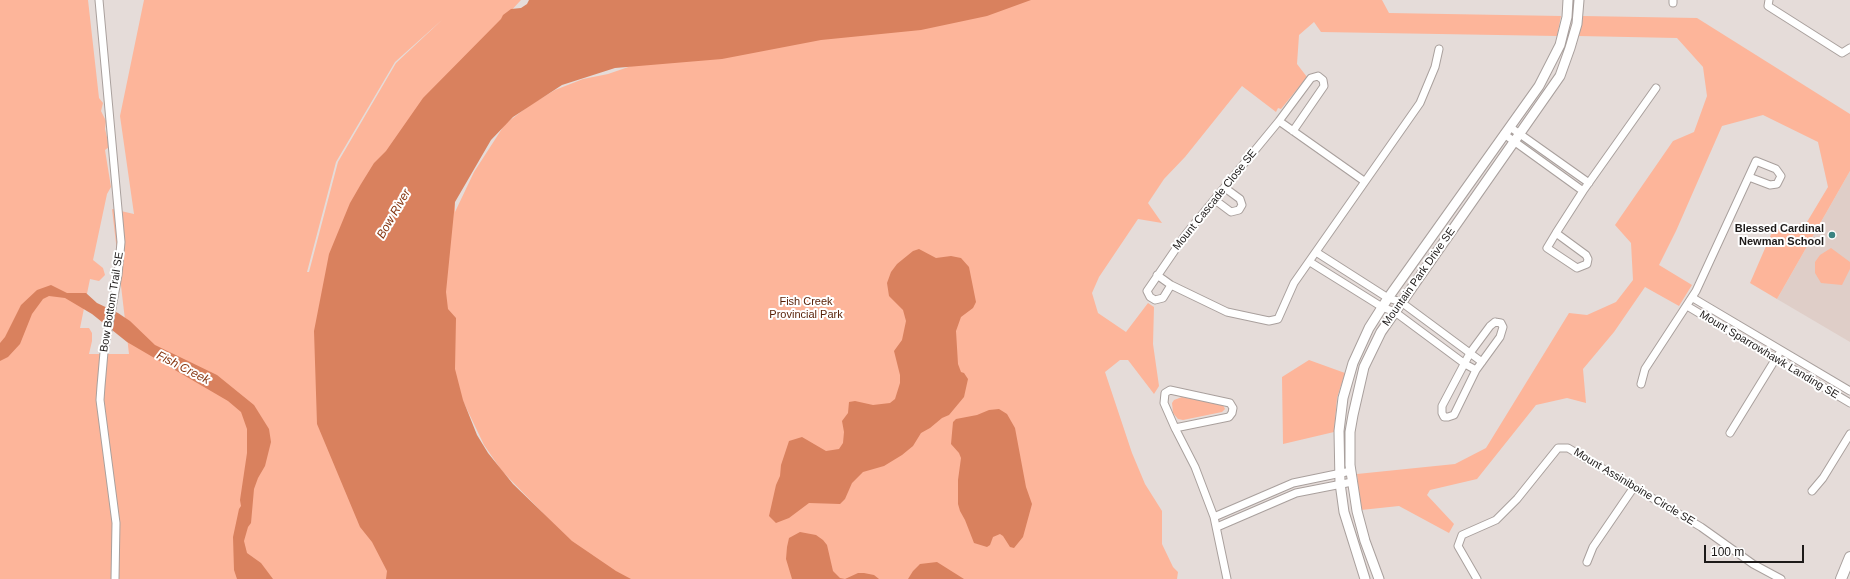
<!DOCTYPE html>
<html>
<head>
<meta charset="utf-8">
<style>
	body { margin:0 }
	#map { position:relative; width:1850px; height:579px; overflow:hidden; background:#e5dcd9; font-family:Helvetica,sans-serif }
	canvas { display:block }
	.scale { position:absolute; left:1704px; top:545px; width:100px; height:18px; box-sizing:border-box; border:2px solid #1d1a19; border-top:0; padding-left:5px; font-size:12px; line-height:14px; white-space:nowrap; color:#1d1a19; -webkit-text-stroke:3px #fff; paint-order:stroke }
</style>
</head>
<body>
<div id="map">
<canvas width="1850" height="579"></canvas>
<div class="scale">100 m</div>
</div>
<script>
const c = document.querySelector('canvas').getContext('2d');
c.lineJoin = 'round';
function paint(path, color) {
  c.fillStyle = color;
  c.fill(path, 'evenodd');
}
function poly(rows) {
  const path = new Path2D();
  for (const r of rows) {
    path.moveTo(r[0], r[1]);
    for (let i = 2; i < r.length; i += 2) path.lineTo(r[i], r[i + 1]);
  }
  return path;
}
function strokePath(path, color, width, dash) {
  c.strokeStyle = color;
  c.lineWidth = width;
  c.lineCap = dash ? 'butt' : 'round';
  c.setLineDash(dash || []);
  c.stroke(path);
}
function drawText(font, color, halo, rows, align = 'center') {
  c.font = font + ' Helvetica,sans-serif';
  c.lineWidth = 4;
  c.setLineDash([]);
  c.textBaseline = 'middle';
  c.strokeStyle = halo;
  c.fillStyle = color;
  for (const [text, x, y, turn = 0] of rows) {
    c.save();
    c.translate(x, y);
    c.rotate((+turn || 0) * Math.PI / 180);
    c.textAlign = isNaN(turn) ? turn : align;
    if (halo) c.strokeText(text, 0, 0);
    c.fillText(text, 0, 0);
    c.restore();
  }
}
const built = poly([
	[1850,171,1850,342,1777,299]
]);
const green = poly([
	[0,0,88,0,99,98,103,103,101,111,106,121,105,129,109,145,109,147,105,150,111,187,107,194,93,260,103,268,105,275,99,281,90,279,80,328,89,328,92,333,92,341,89,354,129,354,112,209,134,214,120,116,144,0,521,0,418,111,465,579,0,579],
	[443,19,396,63,338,162,309,272,307,272,336,162,395,62],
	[982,0,1382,0,1389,13,1561,16,1557,36,1321,32,1314,22,1299,35,1297,64,1307,77,1281,109,1278,108,1276,112,1242,86,1185,157,1164,179,1148,203,1162,223,1138,219,1099,277,1092,293,1098,313,1126,332,1148,303,1154,307,1153,344,1159,386,1154,394,1128,360,1120,360,1105,372,1132,453,1145,484,1162,511,1162,544,1173,567,1178,572,1177,579,629,579,609,568,570,541,502,471,484,445,463,401,403,335,455,202,455,212,474,172,505,124,530,105,555,90,583,79,608,74,637,64],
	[1583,16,1697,18,1850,114,1850,171,1777,299,1750,283,1773,230,1807,222,1828,187,1818,142,1763,115,1722,126,1676,231,1659,265,1692,285,1679,306,1645,287,1614,332,1583,369,1586,403,1567,398,1536,405,1477,479,1430,490,1427,495,1454,524,1449,533,1399,506,1361,510,1357,474,1455,464,1486,448,1569,313,1587,315,1616,302,1633,280,1631,243,1615,225,1673,141,1694,132,1707,96,1703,67,1677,38,1579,36],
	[1831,248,1850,262,1850,269,1842,285,1821,283,1815,273,1815,262,1820,255],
	[1309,360,1345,373,1337,398,1334,432,1283,444,1282,377],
	[1182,397,1223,405,1225,409,1222,412,1183,420,1178,419,1173,413,1172,403,1174,400]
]);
const water = poly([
	[529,0,1031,0,987,16,921,30,821,40,722,59,615,68,562,85,513,117,491,140,455,202,446,292,448,309,456,318,455,369,463,400,477,435,488,453,513,484,572,541,616,571,631,579,386,579,387,571,372,542,360,527,317,424,314,331,329,254,350,203,361,184,374,163,386,151,423,98,501,19,503,15,511,9,521,8,527,4],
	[919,249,936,258,951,256,961,258,969,267,976,302,973,308,961,317,956,331,958,364,961,372,964,373,968,379,964,397,949,415,942,418,930,428,921,433,913,446,902,455,884,466,863,472,852,483,845,499,840,504,809,503,789,518,776,523,769,516,776,485,780,476,781,465,789,441,802,437,826,451,839,449,843,443,844,432,842,421,848,413,849,402,855,401,873,405,890,403,895,399,900,383,900,375,894,351,902,340,906,321,903,310,889,296,887,283,891,272,897,264,913,251],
	[51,285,67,293,86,293,97,303,118,313,130,321,155,345,217,375,254,405,269,429,271,442,265,466,258,478,254,489,251,523,248,527,244,541,247,553,261,563,273,579,237,579,234,570,233,537,239,509,241,506,240,500,247,453,247,429,241,412,228,401,127,342,92,314,65,298,49,296,43,299,32,314,20,344,8,357,0,361,0,343,5,337,21,305,37,290],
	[999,409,1007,414,1015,428,1026,487,1032,504,1023,537,1014,548,1010,547,1003,536,1000,534,993,537,990,545,987,547,974,543,965,520,960,511,958,504,958,480,961,458,959,453,951,444,953,422,956,419,977,415,989,410],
	[800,532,816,535,823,540,827,545,833,571,840,578,845,579,858,573,864,573,874,575,879,579,792,579,786,559,787,547,789,538],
	[937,562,964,579,908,579,913,571,920,564]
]);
const minor = poly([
	[99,0,121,242,118,275,104,352,101,386,100,400,116,523,115,579],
	[1769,0,1768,6,1842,53,1850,48],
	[1673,3,1673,0],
	[1279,121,1364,181],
	[1510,127,1589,183],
	[1504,134,1583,191],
	[1215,200,1231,212,1239,210,1242,205,1240,199,1225,188],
	[1556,233,1586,255,1588,259,1587,264,1577,268,1547,248,1556,233,1583,191,1656,88],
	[1316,252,1388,298,1401,302,1482,362],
	[1310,262,1382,307,1395,312,1465,364,1476,370],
	[1157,275,1171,285,1227,312,1269,321,1278,319,1294,283,1420,103,1435,67,1439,49],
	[1171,285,1163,298,1155,300,1150,297,1147,291,1186,234,1279,121,1311,78,1318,76,1323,80,1324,86,1293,131],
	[1693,298,1850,391],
	[1687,306,1850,403],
	[1495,322,1501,323,1503,327,1500,337,1476,370,1454,415,1448,417,1444,417,1442,413,1442,406,1470,353,1490,326,1495,322],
	[1641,384,1645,369,1696,291,1756,161,1776,169,1781,176,1777,184,1770,185,1749,177],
	[1175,428,1229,417,1232,413,1233,408,1230,403,1170,390,1165,393,1164,403,1175,428,1195,467,1214,517,1227,579],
	[1730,433,1778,355],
	[1812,491,1823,478,1850,434],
	[1214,517,1293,483,1351,471],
	[1217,527,1296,493,1352,482],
	[1587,562,1593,547,1634,487],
	[1477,579,1458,546,1462,535,1496,520,1517,499,1558,448,1568,448,1701,527,1753,564,1781,579]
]);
const tertiary = poly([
	[1365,579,1344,512,1340,483,1339,431,1343,398,1353,363,1369,328,1388,298,1539,86,1560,45,1567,17,1568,0],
	[1379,579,1365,541,1357,511,1350,465,1350,432,1353,415,1364,367,1381,332,1560,76,1570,48,1577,24,1579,0]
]);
const secondary = poly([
	[1841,579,1850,557]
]);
const markers = [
	[1832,235,4,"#3b8381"]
];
const streetNames = [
	["Mount Cascade Close SE",1215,200,-51],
	["Mountain Park Drive SE",1419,277,-55],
	["Bow Bottom Trail SE",112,302,-81],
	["Mount Sparrowhawk Landing SE",1769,355,31],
	["Mount Assiniboine Circle SE",1634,487,31]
];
const poiNames = [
	["Blessed Cardinal",1824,229],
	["Newman School",1824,242]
];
const parkNames = [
	["Fish Creek",806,302],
	["Provincial Park",806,315]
];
const waterNames = [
	["Bow River",394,214,-60],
	["Fish Creek",183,368,27]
];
paint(built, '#dfcec8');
paint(green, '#fdb59a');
paint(water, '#d9815e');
strokePath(minor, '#a9a09d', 9);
strokePath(tertiary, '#a9a09d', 11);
strokePath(secondary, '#a9a09d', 12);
strokePath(minor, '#fff', 7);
strokePath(tertiary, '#fff', 9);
strokePath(secondary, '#fff', 10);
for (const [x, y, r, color] of markers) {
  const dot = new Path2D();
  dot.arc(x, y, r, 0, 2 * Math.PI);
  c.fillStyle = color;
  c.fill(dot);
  strokePath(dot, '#fff', 1.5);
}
drawText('11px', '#1d1a19', '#fff', streetNames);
drawText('bold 11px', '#1d1a19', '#fff', poiNames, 'right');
drawText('11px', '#571f05', '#fff', parkNames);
drawText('italic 12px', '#863611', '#fff', waterNames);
</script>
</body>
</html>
